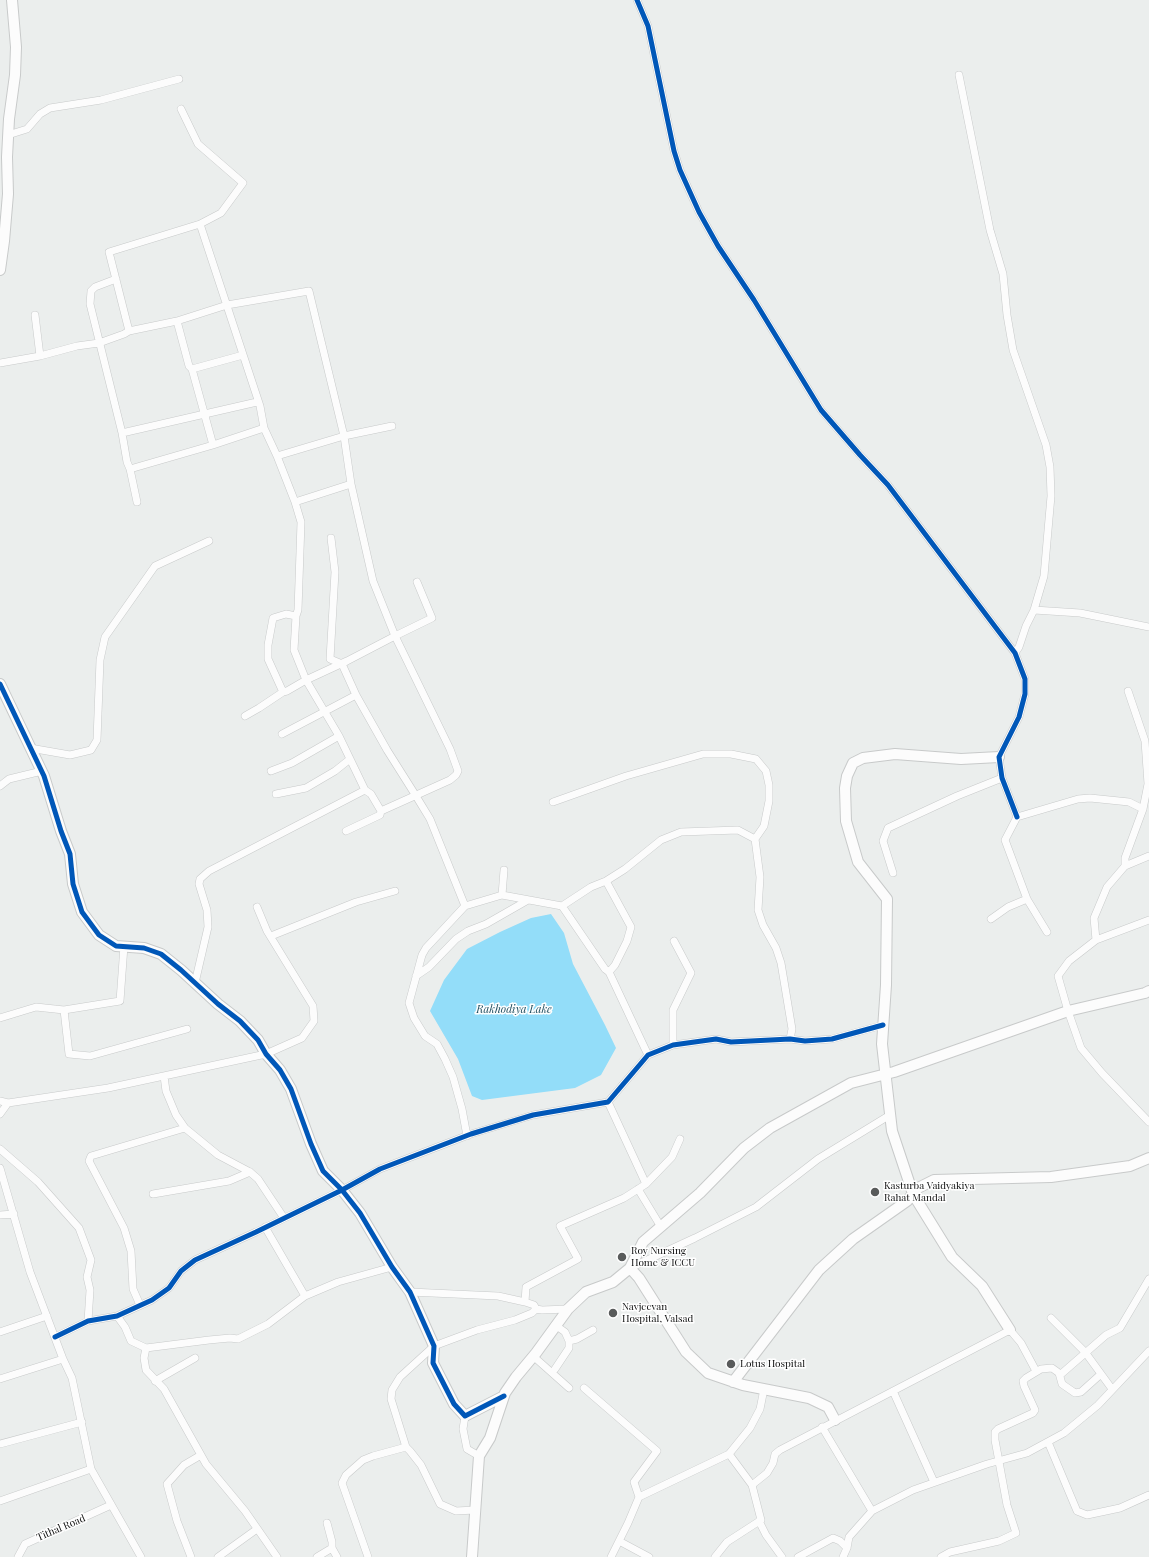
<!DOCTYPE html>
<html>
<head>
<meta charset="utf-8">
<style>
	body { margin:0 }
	canvas { display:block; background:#ebeeed }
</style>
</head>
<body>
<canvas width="1149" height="1557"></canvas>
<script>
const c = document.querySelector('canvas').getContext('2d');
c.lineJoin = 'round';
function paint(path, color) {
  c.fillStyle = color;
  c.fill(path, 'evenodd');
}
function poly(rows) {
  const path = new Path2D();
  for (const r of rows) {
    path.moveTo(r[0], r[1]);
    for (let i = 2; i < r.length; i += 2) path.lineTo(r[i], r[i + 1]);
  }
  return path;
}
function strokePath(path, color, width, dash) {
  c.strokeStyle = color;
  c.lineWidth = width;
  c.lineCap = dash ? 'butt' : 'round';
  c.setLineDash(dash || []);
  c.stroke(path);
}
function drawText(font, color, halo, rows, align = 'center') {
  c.font = font + ' "Playfair Display",serif';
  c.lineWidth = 3;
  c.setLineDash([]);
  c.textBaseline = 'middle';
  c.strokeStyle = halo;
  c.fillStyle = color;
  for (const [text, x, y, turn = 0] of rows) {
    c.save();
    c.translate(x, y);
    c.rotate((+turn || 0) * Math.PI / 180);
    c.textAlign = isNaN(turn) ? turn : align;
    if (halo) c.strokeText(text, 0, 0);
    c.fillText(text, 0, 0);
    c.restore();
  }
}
const water = poly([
	[551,914,564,933,573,964,605,1025,616,1048,601,1075,575,1088,482,1100,472,1096,458,1059,430,1011,444,980,467,949,500,932,531,918]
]);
const street = poly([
	[637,0,648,26,674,151,680,170,699,212,718,246,754,300,821,410,860,455,888,485,1015,653,1025,679,1025,694,1019,717,999,757,1002,778,1017,817],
	[959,75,990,230,1003,274,1007,315,1013,350,1046,445,1050,467,1051,496,1044,576,1034,610,1026,626,1019,647,1015,653],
	[181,109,198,144,243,183,221,213,200,224],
	[8,135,27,129,40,114,50,108,101,100,179,79],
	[116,279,95,287,91,291,90,304,122,433,127,462,130,469,137,502],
	[35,315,40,356],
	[177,321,189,366,192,369,213,445],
	[129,331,109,252,200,224,260,406,264,428,277,456,295,502,351,484],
	[0,363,40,356,77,346,99,343,124,334,129,331,177,321,227,305,309,291,344,436,351,484,373,581,395,636,432,618,417,582],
	[192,369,243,355],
	[122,433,257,402],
	[277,456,344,436,392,426],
	[130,469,213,445,264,428],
	[295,502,301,522,298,610,296,616,294,650,306,680,339,736,365,790,371,794,381,811],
	[331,538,335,572,330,659,342,664,356,695,387,750,416,796,430,819,465,906],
	[1034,610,1080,613,1149,627],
	[283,692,268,659,268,645,273,618,286,614,296,616],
	[245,716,259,708,283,692,287,691,306,680,347,661,395,636,450,749,458,771,456,775,450,780,381,811,380,815,346,831],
	[282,734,356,695],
	[30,748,70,755,91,750,97,740,100,660,105,637,155,566,209,541],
	[271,771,292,763,339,736],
	[0,786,9,779,42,771],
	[276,794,306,788,335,771,350,759],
	[553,802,626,776,703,754,731,754,756,759,766,771,769,785,769,801,764,826,755,839,760,877,758,910,763,925,776,948,781,963,792,1029,790,1039],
	[1125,866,1125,858,1143,809,1148,784,1145,741,1128,691],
	[893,873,883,841,888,828,957,796,1002,778],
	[606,881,631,927,627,941,615,965,609,972],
	[502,895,504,870],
	[562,906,605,969,609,972,648,1055],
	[991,919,1008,907,1027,899],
	[1149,920,1096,940,1069,961,1058,976,1068,1011,1081,1048,1102,1073,1149,1122],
	[1047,932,1027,899,1005,840,1017,817,1078,799,1090,798,1129,802,1143,809],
	[271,936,356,902,395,891],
	[1096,940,1094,918,1107,887,1125,866,1149,856],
	[416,976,429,967,456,939,468,931,486,924,528,900],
	[195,983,208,927,207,910,199,884,200,879,209,871,365,790],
	[64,1010,120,1001,124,946],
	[0,1018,36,1007,64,1010,69,1054,90,1056,187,1029],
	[673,1045,673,1010,691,973,674,941],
	[164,1076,166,1091,176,1115,185,1128,218,1155,250,1172,258,1179,284,1218],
	[0,1101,8,1103,108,1088,266,1054,302,1038,314,1021,313,1006,267,931,257,907],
	[608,1102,646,1184,672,1157,680,1139],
	[0,1114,8,1103],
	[467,1136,462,1109,453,1077,445,1059,437,1044,425,1036,414,1018,409,1003,422,955,426,948,465,906,502,895,562,906,591,887,606,881,625,869,661,840,681,832,738,830,755,839],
	[0,1149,38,1182,79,1228,91,1260,87,1277,90,1290,88,1321],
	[0,1168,30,1272,63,1359,72,1378,91,1469,141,1557],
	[638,1189,661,1227],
	[153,1194,229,1181,250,1172],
	[0,1215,14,1214],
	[265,1227,305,1296],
	[630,1268,695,1238,756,1207,818,1159,890,1115],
	[410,1292,498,1296,525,1302,534,1305,536,1309,542,1310,568,1309],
	[525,1302,526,1287,578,1259,560,1226,624,1198,646,1184],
	[140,1305,133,1289,131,1251,124,1228,89,1161,91,1156,185,1128],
	[117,1316,125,1327,131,1341,146,1348,209,1340,230,1338,238,1339,268,1324,305,1296,338,1282,392,1267],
	[1051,1318,1085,1352,1112,1389],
	[0,1332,47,1316],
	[55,1337,88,1321,117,1316,152,1300,169,1288,181,1271,195,1260,256,1232,342,1190,380,1169,471,1134,533,1115,608,1102,648,1055,673,1045,716,1039,731,1042,790,1039,805,1041,832,1039,883,1025],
	[569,1341,577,1339,593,1330],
	[146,1348,144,1358,146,1370,164,1389,206,1464,245,1511,277,1557],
	[533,1356,569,1388],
	[555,1369,569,1348,569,1341,565,1332,555,1325],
	[1060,1375,1106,1335,1120,1328,1149,1279],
	[0,1379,63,1359],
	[155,1381,195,1358],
	[584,1388,657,1451,634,1482,639,1497,628,1523,611,1557],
	[893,1391,934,1482],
	[465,1416,463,1429,467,1449,479,1456],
	[822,1427,872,1511],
	[1048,1442,1077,1511,1087,1515,1120,1508,1149,1495],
	[0,1444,82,1422],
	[752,1485,767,1473,773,1463,775,1454,780,1450,1010,1330,1021,1343,1036,1371],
	[639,1497,729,1454,750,1428,760,1409,764,1389],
	[0,1501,91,1469],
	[475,1510,456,1511,440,1504,421,1465,410,1451,406,1447,391,1399,392,1390,400,1377,434,1346,477,1330,515,1320,532,1313,536,1309],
	[759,1521,766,1535,782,1557],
	[327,1523,332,1542,332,1548,337,1557],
	[619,1541,649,1557],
	[18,1557,25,1544,111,1505],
	[191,1557,177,1521,167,1484,184,1465,201,1455],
	[218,1557,257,1529],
	[317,1557,332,1548],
	[368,1557,342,1483,346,1475,363,1460,373,1456,406,1447],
	[715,1557,727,1542,761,1520,752,1485,729,1454],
	[798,1557,833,1538,840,1541,847,1548],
	[843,1557,847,1548,849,1537,872,1511,913,1490,987,1464,1027,1453,1064,1433,1098,1405,1149,1351],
	[941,1557,950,1552,999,1541,1016,1533,1007,1505,995,1440,995,1432,998,1429,1033,1413,1035,1410,1024,1386,1023,1381,1026,1378,1041,1369,1052,1368,1059,1373,1062,1384,1075,1393,1081,1392,1101,1374]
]);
const secondary = poly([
	[0,270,4,241,8,194,7,157,9,119,15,75,16,47,12,0],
	[0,684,44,776,61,831,70,854,73,884,82,912,99,935,116,946,144,948,161,954,181,970,218,1004,240,1021,258,1040,266,1054,280,1070,291,1089,311,1144,323,1171,342,1190,360,1213,392,1267,410,1292,434,1346,433,1363,454,1404,465,1416,504,1396],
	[999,757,961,759,895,754,863,758,853,763,847,776,845,788,846,821,858,862,887,899,886,985,882,1044,892,1131,913,1194,952,1257,982,1286,1010,1330],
	[630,1268,639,1278,686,1352,708,1373,743,1385,809,1398,828,1407,835,1420],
	[733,1382,819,1270,853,1239,907,1201,918,1188,934,1180,1051,1177,1130,1166,1149,1158],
	[472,1557,479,1456,490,1438,505,1393,516,1377,536,1353,568,1309,586,1292,613,1282,630,1268,643,1242,700,1193,744,1148,770,1128,851,1083,894,1072,1068,1011,1145,993,1149,991]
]);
const cycleway = poly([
	[637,0,648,26,674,151,680,170,699,212,718,246,754,300,821,410,860,455,888,485,1015,653,1025,679,1025,694,1019,717,999,757,1002,778,1017,817],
	[0,684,44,776,61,831,70,854,73,884,82,912,99,935,116,946,144,948,161,954,181,970,218,1004,240,1021,258,1040,266,1054,280,1070,291,1089,311,1144,323,1171,342,1190,360,1213,392,1267,410,1292,434,1346,433,1363,454,1404,465,1416,504,1396],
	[55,1337,88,1321,117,1316,152,1300,169,1288,181,1271,195,1260,256,1232,342,1190,380,1169,471,1134,533,1115,608,1102,648,1055,673,1045,716,1039,731,1042,790,1039,805,1041,832,1039,883,1025]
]);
const markers = [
	[875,1192,5,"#595b5b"],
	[622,1257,5,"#595b5b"],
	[613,1313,5,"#595b5b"],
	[731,1364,5,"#595b5b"]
];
const poiNames = [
	["Kasturba Vaidyakiya",884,1186],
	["Rahat Mandal",884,1198],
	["Roy Nursing",631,1251],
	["Home & ICCU",631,1263],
	["Navjeevan",622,1307],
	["Hospital, Valsad",622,1319],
	["Lotus Hospital",740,1364]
];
const streetNames = [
	["Tithal Road",61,1528,-23]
];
const waterNames = [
	["Rakhodiya Lake",514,1010]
];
paint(water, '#93ddf9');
strokePath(street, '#c8caca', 8);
strokePath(secondary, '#c8caca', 12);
strokePath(street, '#fcfcfc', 7);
strokePath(secondary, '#fcfcfc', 10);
strokePath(cycleway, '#0057b8', 5);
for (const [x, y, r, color] of markers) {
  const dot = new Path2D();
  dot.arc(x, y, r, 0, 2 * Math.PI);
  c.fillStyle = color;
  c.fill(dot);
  strokePath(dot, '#fff', 1.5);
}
drawText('10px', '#0b0c0c', '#fff', poiNames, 'left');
drawText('10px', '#0b0c0c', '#fff', streetNames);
drawText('italic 11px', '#255263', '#fff', waterNames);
</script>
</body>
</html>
